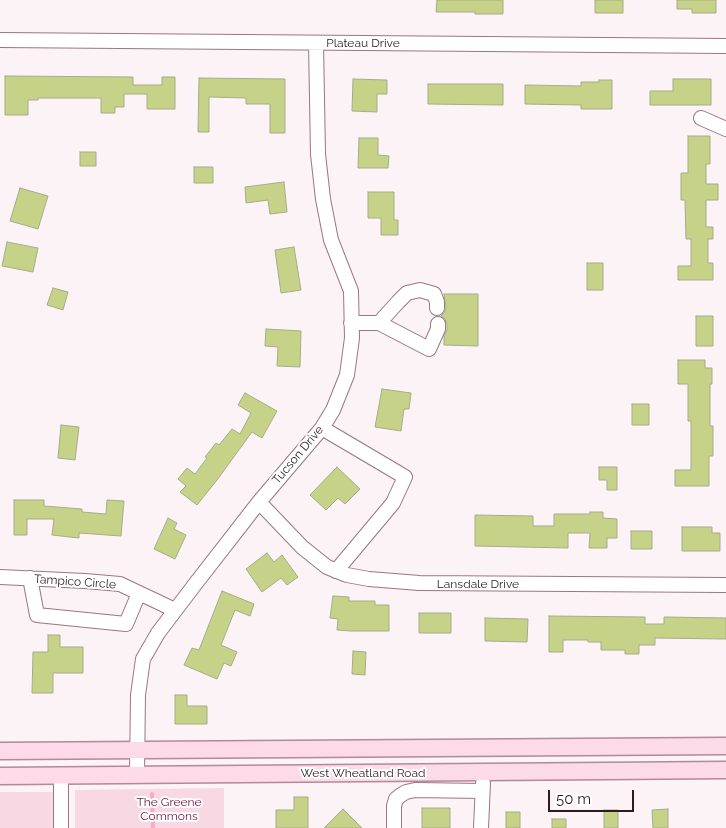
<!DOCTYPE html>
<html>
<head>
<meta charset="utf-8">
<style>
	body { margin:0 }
	#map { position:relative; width:726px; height:828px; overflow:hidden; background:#fbf3f6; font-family:Raleway,sans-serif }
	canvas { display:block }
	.scale { position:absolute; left:548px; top:790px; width:86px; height:22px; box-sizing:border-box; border:2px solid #2b1c22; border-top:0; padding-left:6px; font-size:15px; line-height:18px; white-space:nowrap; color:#2b1c22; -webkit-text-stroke:4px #fff; paint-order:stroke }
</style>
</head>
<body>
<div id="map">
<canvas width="726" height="828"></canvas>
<div class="scale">50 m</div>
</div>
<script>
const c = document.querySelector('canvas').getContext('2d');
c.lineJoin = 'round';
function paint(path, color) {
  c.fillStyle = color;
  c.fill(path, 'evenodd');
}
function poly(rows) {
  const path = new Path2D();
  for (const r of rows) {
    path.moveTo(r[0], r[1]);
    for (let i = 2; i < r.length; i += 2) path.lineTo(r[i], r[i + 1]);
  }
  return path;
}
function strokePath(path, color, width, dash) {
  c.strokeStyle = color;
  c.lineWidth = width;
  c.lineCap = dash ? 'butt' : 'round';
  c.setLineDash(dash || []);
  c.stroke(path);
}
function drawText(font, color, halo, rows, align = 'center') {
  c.font = font + ' Raleway,sans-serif';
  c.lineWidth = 4;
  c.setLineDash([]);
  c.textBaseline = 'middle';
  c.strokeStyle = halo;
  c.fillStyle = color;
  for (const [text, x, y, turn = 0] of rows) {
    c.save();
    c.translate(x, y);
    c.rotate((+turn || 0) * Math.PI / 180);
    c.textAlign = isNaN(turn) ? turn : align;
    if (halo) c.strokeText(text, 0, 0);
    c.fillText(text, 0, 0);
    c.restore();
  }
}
const green = poly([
	[224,788,224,828,75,828,75,790],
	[0,792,57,792,57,828,0,828]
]);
const stream = poly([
	[152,794,153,828]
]);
const building = poly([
	[437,0,503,0,503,14,475,14,475,12,436,12,437,0],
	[595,0,623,0,623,13,595,13,595,0],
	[677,0,716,0,716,13,692,13,692,9,677,9,677,0],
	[5,76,133,77,133,85,162,85,162,77,175,77,175,109,147,109,147,94,124,94,124,107,115,107,115,113,101,113,101,98,38,98,38,100,28,100,28,115,5,115,5,76],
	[199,78,285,79,285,133,270,133,270,104,246,104,246,98,209,97,209,132,198,132,199,78],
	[353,79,387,80,387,94,377,94,377,112,352,111,353,79],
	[673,79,711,79,711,105,650,105,650,91,673,91,673,79],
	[599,80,612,80,612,109,581,109,581,105,525,104,525,85,581,86,581,82,599,82,599,80],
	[428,84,503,84,503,105,428,104,428,84],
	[688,136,710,136,710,164,706,164,706,184,718,184,718,200,706,200,706,227,713,227,713,239,708,239,708,263,713,263,713,280,678,280,678,266,691,266,691,239,686,239,685,200,681,200,681,173,688,173,688,136],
	[359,138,378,138,378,155,389,156,388,168,358,168,359,138],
	[80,152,96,152,96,166,80,166,80,152],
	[194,167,213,167,213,183,194,183,194,167],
	[284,182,287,212,270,214,268,200,246,203,245,187,284,182],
	[20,188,48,196,38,229,10,221,20,188],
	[368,192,394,192,394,220,398,220,398,235,381,235,381,218,368,218,368,192],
	[7,242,38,248,33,272,2,266,7,242],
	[294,247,301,290,281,293,275,250,294,247],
	[587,263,603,263,603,290,587,290,587,263],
	[53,288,68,292,63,310,47,305,53,288],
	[444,294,478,294,478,346,444,345,444,336,447,329,447,324,445,319,441,316,444,313,446,308,444,294],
	[696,316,713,316,713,346,696,346,696,316],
	[266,329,301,331,300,367,277,366,278,347,265,346,266,329],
	[678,360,705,360,705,368,712,368,712,384,710,384,710,426,713,426,713,456,709,456,709,486,675,486,675,470,691,470,691,421,688,421,688,384,678,384,678,360],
	[382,389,411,393,409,409,404,409,401,431,375,427,382,389],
	[245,393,277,411,262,438,252,432,217,480,197,505,180,492,186,486,178,479,187,468,195,474,207,458,205,457,216,443,219,445,232,429,240,434,251,413,238,405,245,393],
	[632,404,649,404,649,425,632,425,632,404],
	[61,425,79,427,75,460,58,458,61,425],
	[337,467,360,489,345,504,338,498,326,510,310,495,337,467],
	[599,467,617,467,617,490,607,490,607,480,599,480,599,467],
	[14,500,44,500,44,506,82,509,82,512,106,514,107,500,124,501,121,536,79,533,79,538,52,535,54,519,27,519,27,535,14,535,14,500],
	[590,512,603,512,603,518,617,519,617,538,607,538,607,548,589,548,590,533,568,533,568,548,475,546,475,515,533,516,533,526,554,526,554,514,590,514,590,512],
	[168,518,177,523,174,529,186,535,175,559,154,549,168,518],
	[682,527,712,527,712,533,720,533,720,551,682,551,682,527],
	[631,531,652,531,652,549,631,549,631,531],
	[267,553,274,562,282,555,298,577,287,585,281,578,262,592,246,569,267,553],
	[222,591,254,604,250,616,235,610,221,645,237,652,231,666,224,663,217,679,184,665,192,648,199,650,222,591],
	[333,596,349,597,349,601,375,601,375,605,389,605,389,631,351,631,337,630,338,619,330,618,333,596],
	[419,613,451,613,451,633,419,633,419,613],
	[549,616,645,617,645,624,664,624,664,617,726,618,726,639,655,638,655,645,639,645,639,654,625,654,625,650,601,650,601,642,588,642,588,640,563,640,563,652,549,652,549,616],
	[485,618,528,619,527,642,485,641,485,618],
	[48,635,60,635,60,647,83,647,83,673,53,673,53,693,32,693,33,652,48,652,48,635],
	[353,651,366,652,365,675,352,674,353,651],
	[175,695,187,695,187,706,207,706,207,724,175,724,175,695],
	[294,797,308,797,308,828,276,828,276,810,294,810,294,797],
	[422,808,450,808,450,828,422,828,422,808],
	[343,809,362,828,324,828,343,809],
	[668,809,668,828,653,828,652,810,668,809],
	[604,810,618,810,618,828,604,828,604,810],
	[506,812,520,812,520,828,506,828,506,812],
	[552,819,566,819,566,828,552,828,552,819]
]);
const minor = poly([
	[0,40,726,46],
	[701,118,726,129],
	[351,323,379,323,429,349,438,329,438,324],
	[379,323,398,302,407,293,420,290,434,294,437,302,437,308],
	[322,428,405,477,393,503,336,571],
	[259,502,302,547,327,567,347,575,369,579,419,583,726,585],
	[0,577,85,581,120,584,175,610],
	[30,578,37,615,126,624,139,593],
	[137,774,138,695,143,659,158,633,196,583,259,502,322,428,333,410,347,375,352,338,351,291,331,240,323,199,318,154,316,43],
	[61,828,61,775],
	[394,828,394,806,396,799,401,795,406,792,415,790,482,791],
	[481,828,483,783]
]);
const major = poly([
	[0,751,726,746],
	[0,776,726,770]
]);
const streetNames = [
	["Plateau Drive",363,43],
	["Tucson Drive",298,455,-50],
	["Tampico Circle",75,582,4],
	["Lansdale Drive",478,584],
	["West Wheatland Road",363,773]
];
const parkNames = [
	["The Greene",169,802],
	["Commons",169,816]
];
paint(green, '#f7d8e3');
strokePath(stream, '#f9abca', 4);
paint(building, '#c6d287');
strokePath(building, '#a6ac8a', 1);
strokePath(minor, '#9a7684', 16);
strokePath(major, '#b38898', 19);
strokePath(minor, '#fff', 14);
strokePath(major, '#fddae8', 16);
drawText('12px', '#2b1c22', '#fff', streetNames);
drawText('12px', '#6f1745', '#fff', parkNames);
</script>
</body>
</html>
